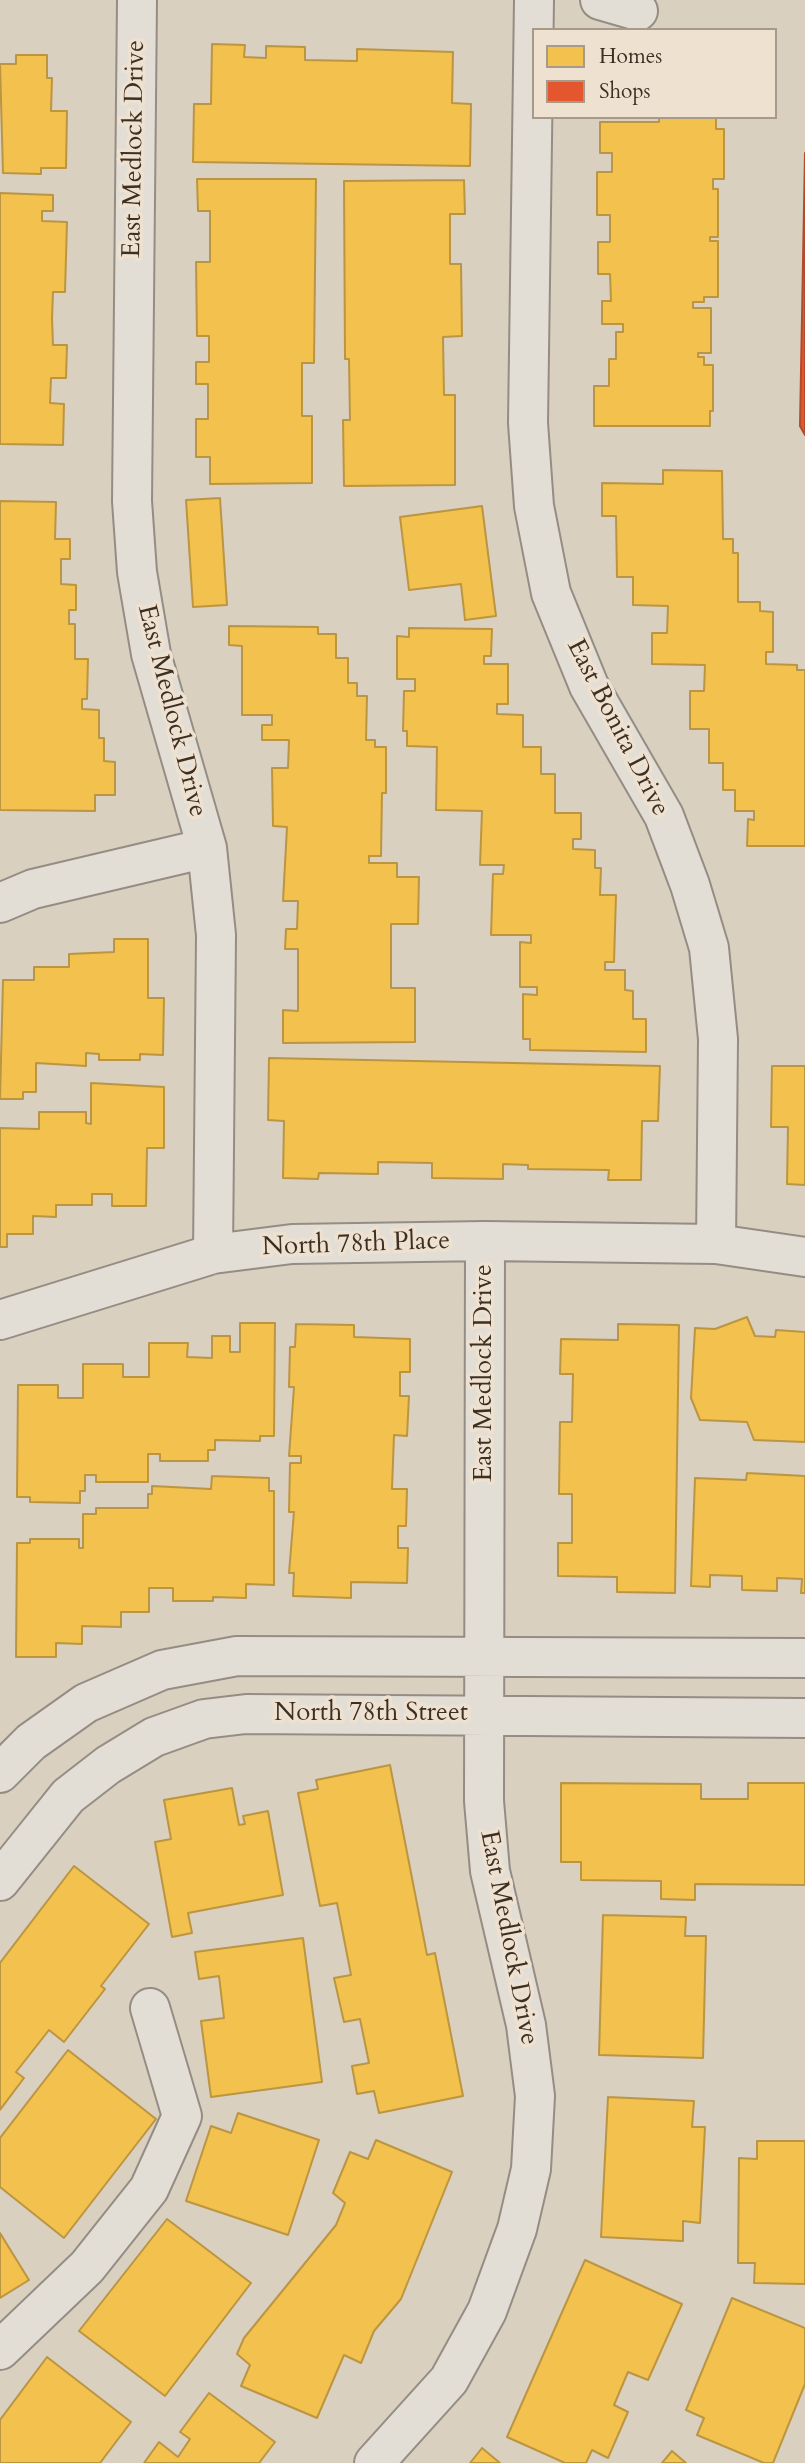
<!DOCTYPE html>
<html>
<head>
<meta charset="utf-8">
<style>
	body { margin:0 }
	#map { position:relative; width:805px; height:2463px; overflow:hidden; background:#dad0c0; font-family:Cardo,serif }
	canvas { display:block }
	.legend { position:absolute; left:532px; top:28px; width:245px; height:91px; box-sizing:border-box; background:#eee1d0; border:2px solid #a79a8b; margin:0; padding:9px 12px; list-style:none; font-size:21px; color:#3c2f24 }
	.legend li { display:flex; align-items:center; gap:14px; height:35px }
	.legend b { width:35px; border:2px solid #a79a8b }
</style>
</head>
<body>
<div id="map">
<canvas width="805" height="2463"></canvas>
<ul class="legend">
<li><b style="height:19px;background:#f2c14e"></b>Homes</li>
<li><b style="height:19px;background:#e4572e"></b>Shops</li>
</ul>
</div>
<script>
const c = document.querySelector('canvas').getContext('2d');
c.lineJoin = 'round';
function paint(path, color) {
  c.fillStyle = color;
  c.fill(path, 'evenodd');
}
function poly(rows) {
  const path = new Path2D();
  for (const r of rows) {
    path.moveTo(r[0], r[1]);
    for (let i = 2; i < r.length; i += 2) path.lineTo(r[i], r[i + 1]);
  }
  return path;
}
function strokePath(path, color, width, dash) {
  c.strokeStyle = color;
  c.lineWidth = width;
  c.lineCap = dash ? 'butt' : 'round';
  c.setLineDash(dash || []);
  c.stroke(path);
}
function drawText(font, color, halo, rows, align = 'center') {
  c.font = font + ' Cardo,serif';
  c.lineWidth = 7;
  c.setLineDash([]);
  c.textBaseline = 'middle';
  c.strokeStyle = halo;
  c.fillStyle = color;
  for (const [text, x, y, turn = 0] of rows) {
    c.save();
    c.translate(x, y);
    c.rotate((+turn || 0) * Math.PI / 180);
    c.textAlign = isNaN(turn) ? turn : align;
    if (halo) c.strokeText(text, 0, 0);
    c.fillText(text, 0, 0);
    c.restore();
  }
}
const homes = poly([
	[212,44,245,45,244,57,266,58,266,46,305,47,305,60,357,61,357,49,453,52,452,103,471,104,470,166,193,162,194,104,211,104,212,44],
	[16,55,47,55,47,78,52,78,51,111,67,111,66,168,41,168,41,174,3,173,0,64,16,64,16,55],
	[659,117,716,117,716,129,724,129,724,179,713,179,713,189,718,189,718,237,710,237,710,241,718,241,718,297,704,297,704,302,693,302,693,308,711,308,711,353,698,353,698,357,704,357,704,365,713,365,713,411,710,411,710,426,594,426,594,386,609,386,609,359,616,359,616,332,623,332,623,324,602,324,602,301,611,301,610,274,598,274,598,242,610,242,610,215,597,215,597,172,612,172,612,153,600,153,600,122,659,122,659,117],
	[197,179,316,179,314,363,302,363,302,416,312,416,312,483,210,484,210,457,196,457,196,419,208,419,208,384,196,384,196,362,209,362,209,336,197,336,196,262,210,262,210,211,198,211,197,179],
	[464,180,465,214,450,214,450,264,461,264,462,336,443,337,444,395,455,395,455,485,344,486,343,420,350,420,349,359,345,359,344,181,464,180],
	[0,193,53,195,53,211,42,211,42,221,67,222,65,292,53,292,52,318,53,345,67,345,66,378,51,378,50,403,64,404,63,445,0,444,0,193],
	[663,470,722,471,723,539,733,539,733,553,738,553,738,602,760,602,760,611,773,612,773,652,766,652,766,664,797,665,797,670,805,670,805,846,747,846,748,819,754,820,754,811,735,811,735,790,723,790,723,763,709,763,709,729,690,729,690,691,704,691,705,665,652,664,652,633,667,633,668,606,633,605,633,577,617,577,616,516,602,516,602,483,663,484,663,470],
	[220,498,227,605,193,607,186,500,220,498],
	[0,501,56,502,55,539,70,539,70,559,61,559,61,584,76,585,76,610,69,610,69,624,75,624,75,659,88,659,87,699,82,699,82,709,99,710,99,738,104,738,104,761,115,762,115,795,95,795,95,811,0,810,0,501],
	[482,506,496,616,465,620,461,584,409,590,400,517,482,506],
	[229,626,318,627,318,634,336,634,336,658,348,658,348,683,357,683,357,696,367,696,366,740,375,740,375,747,386,747,386,793,382,793,381,856,369,856,369,863,397,863,397,877,419,877,418,924,391,924,391,988,415,988,415,1042,283,1043,283,1010,298,1011,298,949,285,949,286,929,297,929,298,901,283,901,287,827,273,826,272,768,288,768,289,740,262,740,262,725,272,725,272,715,242,715,242,646,229,645,229,626],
	[409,628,492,629,491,656,484,656,484,664,508,664,508,704,497,704,497,714,523,715,523,747,541,747,541,774,555,774,555,813,581,813,581,839,573,839,573,849,595,850,595,868,601,868,600,895,616,895,614,962,605,962,605,970,625,970,625,990,633,991,633,1019,646,1019,646,1052,530,1050,530,1039,523,1039,523,994,537,995,537,987,520,987,520,942,531,943,531,935,491,935,493,874,503,874,504,865,480,865,482,811,436,810,437,747,407,746,407,731,403,731,404,691,415,691,415,679,397,679,397,636,409,637,409,628],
	[114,939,148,939,148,998,164,998,163,1055,140,1054,140,1060,99,1060,99,1054,86,1053,86,1066,36,1063,36,1092,23,1092,23,1099,0,1099,3,980,34,980,34,967,69,967,69,954,114,952,114,939],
	[269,1058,660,1066,658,1121,642,1121,641,1180,608,1180,609,1170,528,1169,528,1165,503,1164,503,1179,432,1178,432,1163,378,1162,378,1174,319,1173,318,1179,283,1178,284,1121,268,1120,269,1058],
	[772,1066,805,1066,805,1185,787,1184,788,1127,771,1127,772,1066],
	[91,1083,164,1087,164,1148,147,1148,146,1206,112,1206,112,1194,92,1194,92,1205,56,1205,56,1217,33,1216,33,1234,7,1234,7,1247,0,1247,0,1128,39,1129,39,1112,86,1112,86,1123,91,1124,91,1083],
	[747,1317,755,1336,775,1337,776,1330,805,1332,805,1442,754,1440,747,1422,700,1420,691,1398,695,1328,715,1329,747,1317],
	[240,1323,275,1323,274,1436,260,1436,260,1441,215,1440,215,1450,208,1450,208,1461,160,1461,160,1454,148,1454,148,1482,96,1482,96,1475,85,1475,85,1491,80,1491,80,1503,30,1502,30,1497,17,1497,18,1385,58,1385,58,1398,83,1398,83,1364,123,1364,123,1377,149,1377,149,1343,188,1343,187,1357,212,1358,212,1336,230,1336,230,1352,240,1352,240,1323],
	[296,1324,354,1325,354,1337,410,1339,410,1372,400,1372,400,1396,409,1396,407,1436,394,1435,392,1489,407,1489,406,1526,398,1526,398,1548,408,1548,407,1583,351,1582,351,1598,293,1596,294,1573,289,1573,294,1512,289,1512,290,1463,301,1463,301,1456,289,1456,294,1387,289,1387,290,1347,295,1347,296,1324],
	[618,1324,679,1325,675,1593,617,1592,617,1577,558,1576,558,1543,572,1543,572,1494,559,1494,560,1422,572,1422,573,1374,560,1374,561,1339,618,1340,618,1324],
	[747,1473,805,1476,805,1593,801,1593,802,1579,777,1578,777,1591,742,1590,742,1576,710,1575,710,1587,691,1586,695,1478,746,1480,747,1473],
	[212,1476,269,1478,269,1491,274,1491,274,1585,246,1584,246,1598,213,1597,213,1601,173,1601,173,1588,149,1588,149,1612,121,1612,121,1627,82,1626,82,1644,56,1643,56,1657,16,1657,17,1543,30,1543,30,1539,79,1539,79,1548,83,1548,83,1514,96,1514,96,1508,148,1508,148,1494,152,1494,152,1486,211,1489,212,1476],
	[390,1765,427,1955,435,1953,463,2096,379,2113,374,2091,357,2094,352,2066,369,2063,360,2019,344,2022,334,1978,351,1975,337,1903,320,1906,298,1793,318,1789,316,1780,390,1765],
	[561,1783,701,1784,701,1799,748,1799,748,1783,805,1783,805,1885,695,1884,695,1900,661,1899,661,1881,581,1880,581,1862,561,1862,561,1783],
	[232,1788,239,1825,245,1824,243,1816,268,1811,283,1895,188,1913,192,1933,172,1937,155,1842,171,1839,164,1800,232,1788],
	[74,1866,149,1924,101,1986,105,1989,64,2042,49,2030,16,2072,24,2078,0,2110,0,1963,74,1866],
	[603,1915,686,1917,685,1936,706,1936,703,2058,599,2055,603,1915],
	[303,1938,322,2082,211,2097,201,2021,224,2018,219,1976,199,1979,195,1952,303,1938],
	[68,2050,156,2119,64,2238,0,2187,0,2138,68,2050],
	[608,2097,694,2101,692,2127,705,2127,700,2223,683,2221,683,2241,601,2237,608,2097],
	[238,2113,319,2140,288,2235,186,2201,211,2126,231,2133,238,2113],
	[376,2140,452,2172,401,2299,374,2331,361,2363,344,2355,317,2418,241,2386,250,2365,237,2354,244,2338,336,2225,345,2203,333,2193,350,2152,368,2159,376,2140],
	[757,2141,805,2141,805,2284,754,2283,755,2263,738,2263,739,2158,757,2159,757,2141],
	[167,2219,251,2283,165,2396,79,2331,167,2219],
	[0,2233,29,2280,0,2298,0,2233],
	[585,2260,682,2304,648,2380,628,2372,614,2405,628,2412,608,2458,592,2450,586,2463,565,2463,507,2437,585,2260],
	[732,2298,805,2328,805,2384,773,2463,764,2463,697,2435,704,2418,686,2410,732,2298],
	[47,2357,131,2422,100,2463,0,2463,0,2420,47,2357],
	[209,2393,275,2442,259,2463,144,2463,159,2442,178,2457,190,2439,180,2432,209,2393],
	[482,2448,500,2463,470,2463,482,2448],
	[672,2451,686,2463,662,2463,672,2451]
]);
const shops = poly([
	[805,153,805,435,800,426,805,153]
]);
const minor = poly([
	[137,0,132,501,137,572,151,654,207,848,216,935,213,1254],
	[534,0,528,423,534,506,551,593,589,686,664,816,690,885,709,948,718,1039,716,1244],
	[600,0,638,11],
	[0,903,33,889,207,848],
	[0,1320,213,1254,292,1244,485,1241,716,1244,805,1257],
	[0,1773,31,1742,86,1703,162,1670,237,1656,805,1658],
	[0,1881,68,1796,108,1765,154,1737,204,1719,246,1714,805,1718],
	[0,2350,87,2267,149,2189,182,2116,150,2008],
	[374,2463,449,2380,487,2311,517,2229,531,2169,535,2096,526,2025,490,1871,484,1801,485,1241]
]);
const streetNames = [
	["East Medlock Drive",135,149,-89],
	["East Medlock Drive",171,711,76],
	["East Bonita Drive",617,728,63],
	["North 78th Place",356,1245,-2],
	["East Medlock Drive",485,1373,-90],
	["North 78th Street",371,1714],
	["East Medlock Drive",508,1938,79]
];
paint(homes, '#f2c14e');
strokePath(homes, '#bb9541', 2);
paint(shops, '#e4572e');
strokePath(shops, '#b24b2b', 2);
strokePath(minor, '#958d84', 42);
strokePath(minor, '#e2ded6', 38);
drawText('26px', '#3c2f24', '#eee1d0', streetNames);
</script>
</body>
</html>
